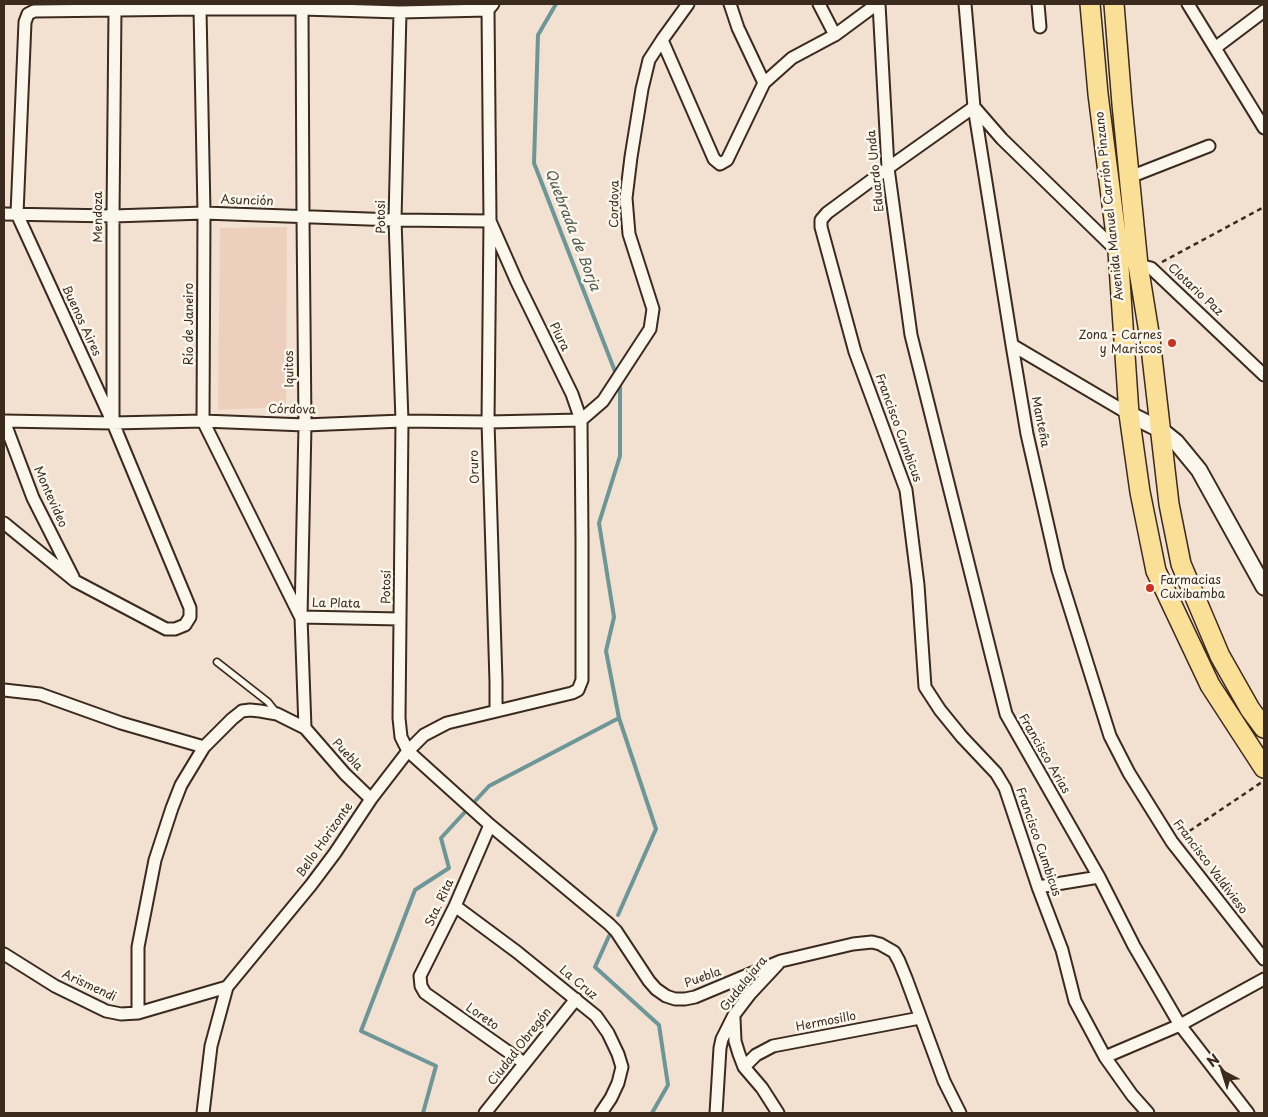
<!DOCTYPE html>
<html>
<head>
<meta charset="utf-8">
<style>
	body { margin:0 }
	#map { position:relative; width:1268px; height:1117px; overflow:hidden; background:#f2e0d0; font-family:"Playpen Sans",sans-serif }
	canvas { display:block }
	.frame { position:absolute; inset:0; border:5px solid #3b2a1e; pointer-events:none }
	.north { position:absolute; left:1198px; top:1047px; width:50px; height:50px; -webkit-text-stroke:4px #fbf7ec; paint-order:stroke; rotate:320deg; font-size:14px; font-weight:700; line-height:20px; text-align:center; color:#3b2a1e }
	.north::after { content:''; display:block; margin:auto; width:18px; height:22px; background:#3b2a1e; clip-path:polygon(50% 0,100% 100%,50% 72%,0 100%) }
</style>
</head>
<body>
<div id="map">
<canvas width="1268" height="1117"></canvas>
<div class="frame"></div>
<div class="north">N</div>
</div>
<script>
const c = document.querySelector('canvas').getContext('2d');
c.lineJoin = 'round';
function paint(path, color) {
  c.fillStyle = color;
  c.fill(path, 'evenodd');
}
function poly(rows) {
  const path = new Path2D();
  for (const r of rows) {
    path.moveTo(r[0], r[1]);
    for (let i = 2; i < r.length; i += 2) path.lineTo(r[i], r[i + 1]);
  }
  return path;
}
function strokePath(path, color, width, dash) {
  c.strokeStyle = color;
  c.lineWidth = width;
  c.lineCap = dash ? 'butt' : 'round';
  c.setLineDash(dash || []);
  c.stroke(path);
}
function drawText(font, color, halo, rows, align = 'center') {
  c.font = font + ' "Playpen Sans",sans-serif';
  c.lineWidth = 5;
  c.setLineDash([]);
  c.textBaseline = 'middle';
  c.strokeStyle = halo;
  c.fillStyle = color;
  for (const [text, x, y, turn = 0] of rows) {
    c.save();
    c.translate(x, y);
    c.rotate((+turn || 0) * Math.PI / 180);
    c.textAlign = isNaN(turn) ? turn : align;
    if (halo) c.strokeText(text, 0, 0);
    c.fillText(text, 0, 0);
    c.restore();
  }
}
const built = poly([
	[287,227,286,407,218,410,220,228]
]);
const stream = poly([
	[556,4,538,35,534,163,616,374],
	[618,915,656,829,619,718,606,651,614,617,599,523,620,456,620,386],
	[609,936,595,967,659,1025,668,1085,652,1113],
	[423,1113,436,1066,361,1031,415,890,449,868,441,838,489,786,619,718]
]);
const path = poly([
	[1162,262,1264,207],
	[1182,836,1262,782]
]);
const service = poly([
	[217,662,268,702,276,712]
]);
const minor = poly([
	[203,4,200,9,204,213,203,421,300,616],
	[493,4,488,10,490,221,488,422,496,682,496,711],
	[730,4,738,28,764,83],
	[819,4,835,35],
	[879,4,888,168,911,335,1006,714,1099,877,1134,946,1180,1025,1248,1113],
	[965,4,974,107,1012,345,1027,434,1058,570,1110,736,1129,773,1172,842,1264,959],
	[1038,4,1040,27],
	[1188,4,1264,128],
	[302,9,303,216,305,425,301,617,305,728],
	[400,12,395,220,402,421,399,718,401,737,408,751,490,825,609,924,616,931,649,981,656,989,666,996,675,999,685,999,695,997,781,961,853,944,872,942,880,944,894,952,899,961,906,978,944,1081,960,1113],
	[662,40,714,159,720,164,727,160,764,83,792,58,835,35,877,4],
	[1215,48,1264,11],
	[974,107,888,168,827,213,821,220,821,227,855,352,906,490,918,585,925,687,940,710,962,737,996,773,1005,788,1038,887,1062,950,1075,1001,1105,1057,1132,1095,1148,1113],
	[975,108,1002,139,1117,251],
	[1130,177,1209,146],
	[4,214,113,216,204,213,395,220,490,221],
	[1134,263,1138,265,1151,268,1264,375],
	[1012,345,1129,414],
	[113,418,113,216,115,10],
	[4,421,113,423,203,421,305,425,402,421,488,422,581,420,603,401,650,329,653,309,629,234,626,198,631,157,642,89,649,60,662,40,688,4],
	[4,421,33,498,73,577],
	[4,523,75,581,166,629,175,629,185,625,190,617,190,608,113,423,17,214,25,22,28,14,34,11,200,9,302,9,400,12,488,10],
	[301,617,400,619],
	[4,690,40,694,121,723,204,747],
	[490,825,455,906,420,976,421,986,425,993,524,1063],
	[1038,887,1099,877],
	[455,906,517,952,596,1016,608,1033,618,1054,622,1067,618,1083,611,1098,601,1113],
	[4,954,55,986,106,1011,121,1014,138,1013,227,987],
	[138,1013,138,947,155,860,172,808,181,785,204,747,232,719,242,711,250,710,260,711,277,714,305,728,345,774,371,799],
	[734,1018,735,1041,739,1054,744,1067,762,1088,778,1113],
	[1105,1057,1180,1025,1264,979],
	[744,1067,756,1055,773,1046,920,1018],
	[203,1113,211,1046,227,987,311,885,335,853,371,799,408,751,424,735,447,723,572,693,578,690,582,680,582,539,581,420,572,394,517,282,490,221],
	[485,1113,576,999],
	[716,1113,720,1048,722,1039,734,1015,750,994,778,964]
]);
const tertiary = poly([
	[1129,414,1161,430,1176,442,1199,470,1264,587]
]);
const primary = poly([
	[1090,4,1098,94,1118,251,1129,414,1140,492,1156,571,1210,685,1264,768],
	[1114,4,1122,104,1138,265,1150,339,1169,504,1181,564,1220,656,1250,709,1264,728]
]);
const markers = [
	[1172,343,5,"#c8321e"],
	[1150,588,5,"#c8321e"]
];
const streetNames = [
	["Eduardo Unda",876,171,-96],
	["Asunción",247,201,2],
	["Cordova",615,204,-89],
	["Avenida Manuel Carrión Pinzano",1110,206,-96],
	["Mendoza",99,217,-90],
	["Potosi",382,217,-90],
	["Clotario Paz",1195,290,43],
	["Buenos Aires",81,321,65],
	["Río de Janeiro",190,324,-90],
	["Piura",559,337,64],
	["Iquitos",290,369,-91],
	["Córdova",292,410,1],
	["Manteña",1040,422,79],
	["Francisco Cumbicus",898,428,70],
	["Oruro",475,467,-92],
	["Montevideo",50,497,66],
	["Potosí",387,587,-89],
	["La Plata",336,604,1],
	["Francisco Arias",1044,754,60],
	["Puebla",347,755,47],
	["Bello Horizonte",325,840,-55],
	["Francisco Cumbicus",1038,842,71],
	["Francisco Valdivieso",1210,867,53],
	["Sta. Rita",440,903,-65],
	["Puebla",703,978,-20],
	["La Cruz",578,983,40],
	["Gudalajara",744,984,-51],
	["Arismendi",89,986,25],
	["Loreto",482,1017,35],
	["Hermosillo",826,1022,-11],
	["Ciudad Obregón",520,1047,-52]
];
const poiNames = [
	["Zona - Carnes",1162,336],
	["y Mariscos",1162,350],
	["Farmacias",1160,581,"left"],
	["Cuxibamba",1160,595,"left"]
];
const waterNames = [
	["Quebrada de Borja",572,230,69]
];
paint(built, '#ecd0bd');
strokePath(stream, '#6c9697', 4);
strokePath(service, '#3b2a1e', 9);
strokePath(minor, '#3b2a1e', 15);
strokePath(tertiary, '#3b2a1e', 19);
strokePath(primary, '#3b2a1e', 22);
strokePath(path, '#3b2a1e', 2.5, [5, 4]);
strokePath(service, '#fbf7ec', 5.5);
strokePath(minor, '#fbf7ec', 11);
strokePath(tertiary, '#fbf7ec', 15);
strokePath(primary, '#fadf96', 19);
for (const [x, y, r, color] of markers) {
  const dot = new Path2D();
  dot.arc(x, y, r, 0, 2 * Math.PI);
  c.fillStyle = color;
  c.fill(dot);
  strokePath(dot, '#fbf7ec', 2);
}
drawText('12px', '#3b2a1e', '#fbf7ec', streetNames);
drawText('12px', '#3b2a1e', '#fbf7ec', poiNames, 'right');
drawText('italic 14px', '#505750', '#fbf7ec', waterNames);
</script>
</body>
</html>
